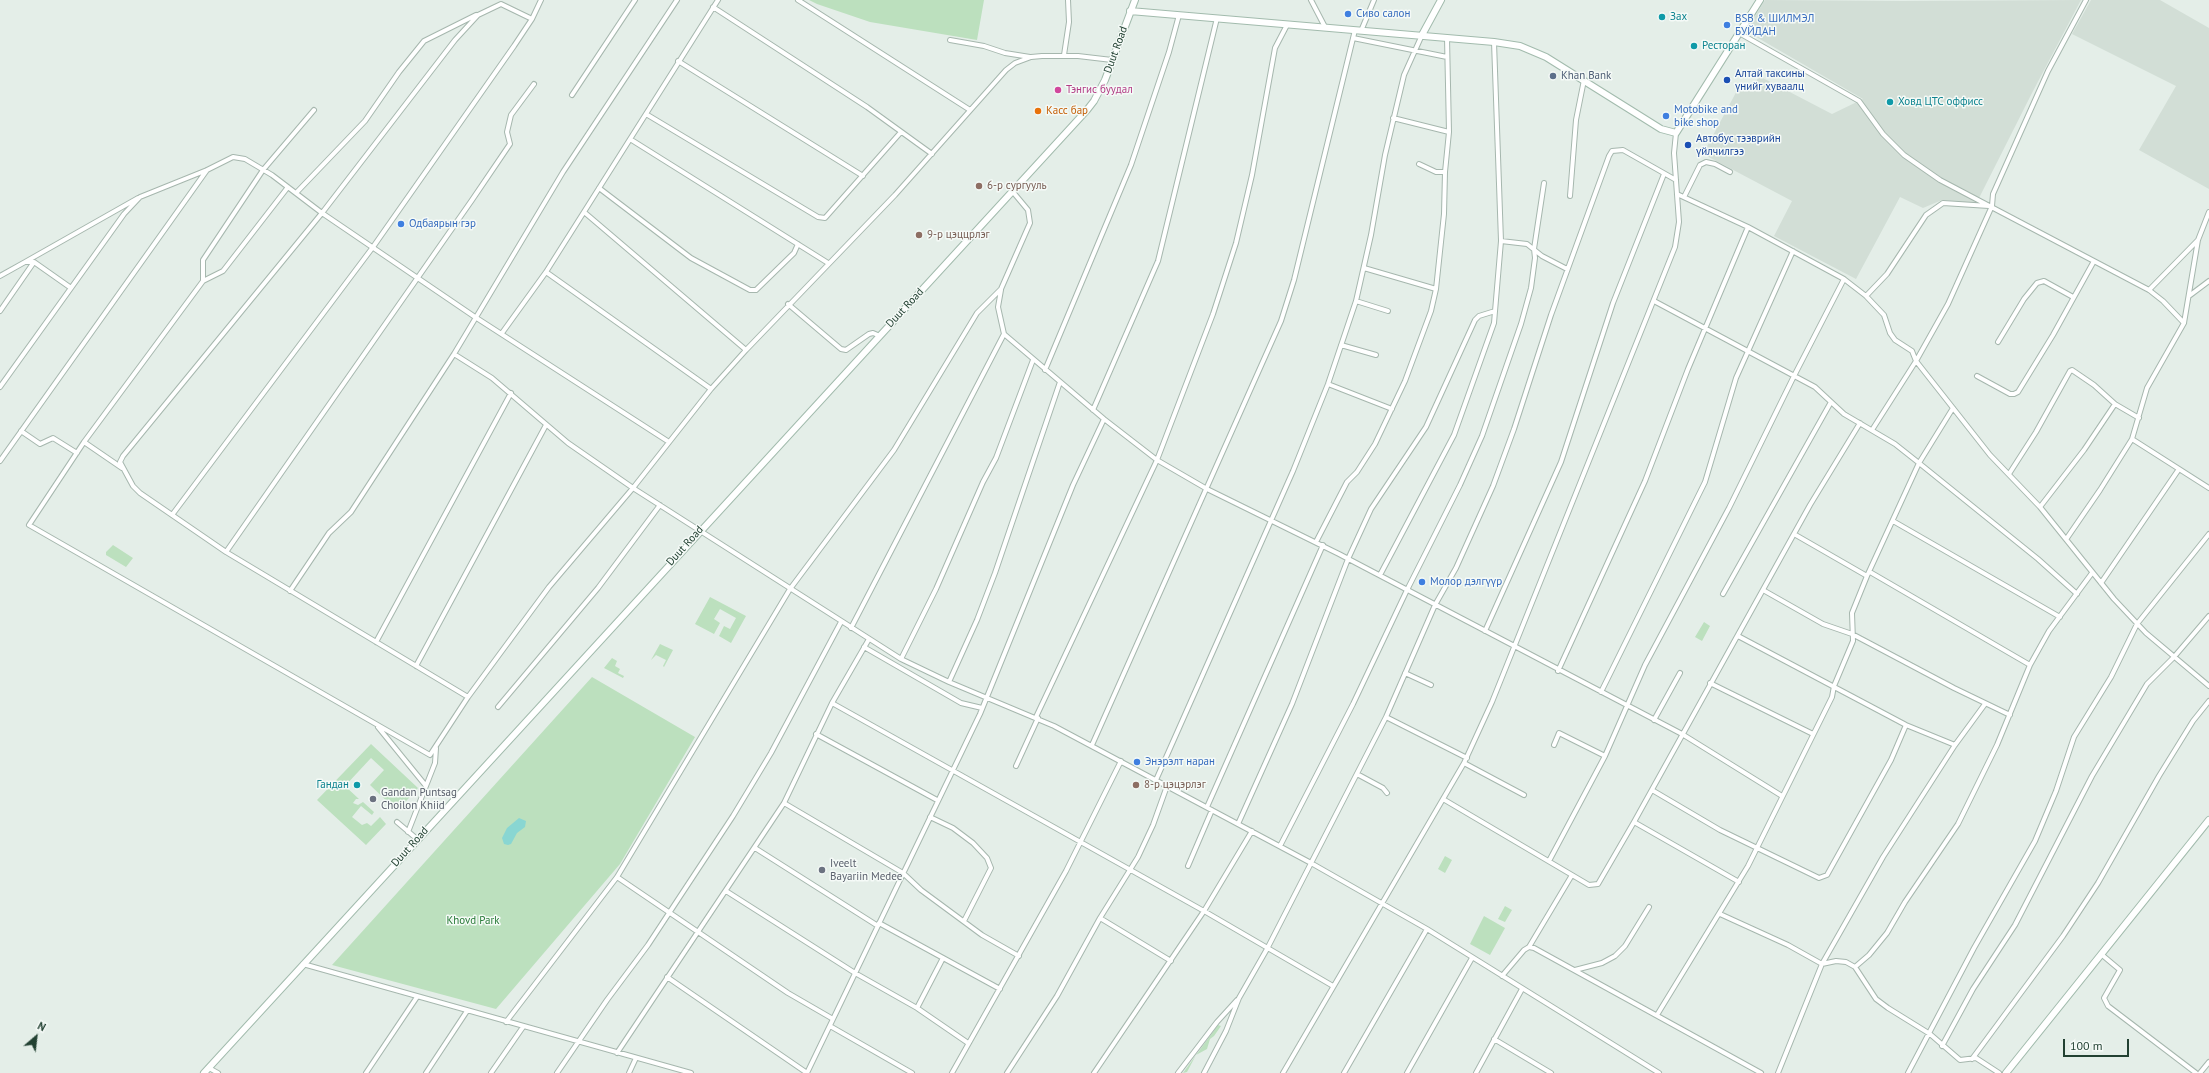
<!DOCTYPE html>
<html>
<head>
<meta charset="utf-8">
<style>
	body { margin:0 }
	#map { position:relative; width:2209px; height:1073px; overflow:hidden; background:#e4eee8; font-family:"PT Sans",sans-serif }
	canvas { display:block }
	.north { position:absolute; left:16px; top:1017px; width:40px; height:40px; -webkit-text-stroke:3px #f5faf7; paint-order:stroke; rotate:28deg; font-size:11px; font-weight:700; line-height:16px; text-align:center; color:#224132 }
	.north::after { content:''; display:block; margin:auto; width:14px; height:18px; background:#224132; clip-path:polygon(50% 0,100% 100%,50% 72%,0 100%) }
	.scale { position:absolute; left:2063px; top:1039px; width:66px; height:18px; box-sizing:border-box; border:2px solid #224132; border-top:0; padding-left:5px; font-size:12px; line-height:14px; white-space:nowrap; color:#224132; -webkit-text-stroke:3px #f5faf7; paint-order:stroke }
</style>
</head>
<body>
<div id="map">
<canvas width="2209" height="1073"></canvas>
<div class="north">N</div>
<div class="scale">100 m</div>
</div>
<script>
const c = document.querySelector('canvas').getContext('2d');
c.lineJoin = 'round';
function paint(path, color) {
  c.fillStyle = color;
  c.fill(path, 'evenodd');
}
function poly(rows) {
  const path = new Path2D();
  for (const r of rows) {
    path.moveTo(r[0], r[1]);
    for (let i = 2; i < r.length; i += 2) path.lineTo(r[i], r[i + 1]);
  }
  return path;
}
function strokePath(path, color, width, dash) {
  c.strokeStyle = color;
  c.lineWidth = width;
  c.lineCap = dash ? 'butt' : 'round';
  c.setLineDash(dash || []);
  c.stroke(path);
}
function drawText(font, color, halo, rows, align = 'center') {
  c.font = font + ' "PT Sans",sans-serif';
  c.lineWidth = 3;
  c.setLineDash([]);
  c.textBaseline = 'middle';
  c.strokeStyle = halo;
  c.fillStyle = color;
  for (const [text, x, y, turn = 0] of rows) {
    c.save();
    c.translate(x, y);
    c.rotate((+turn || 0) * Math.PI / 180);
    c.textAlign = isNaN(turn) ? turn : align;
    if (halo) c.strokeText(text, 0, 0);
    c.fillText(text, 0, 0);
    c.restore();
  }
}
const built = poly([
	[1765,0,1903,1,2081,0,2032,93,1976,204,1942,200,1923,208,1900,197,1856,279,1774,236,1792,201,1703,154,1740,85,1747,88,1753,87,1759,76,1832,114,1863,99,1746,31],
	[2091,0,2160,0,2209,28,2209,189,2139,150,2176,86,2072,34]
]);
const green = poly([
	[809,0,984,0,977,40,870,22,817,4],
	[113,545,133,558,126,567,106,555,106,552],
	[710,597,746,616,731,643,719,636,724,626,730,629,736,618,720,609,714,619,720,623,714,634,695,624],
	[1704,622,1710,626,1702,641,1695,637],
	[660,644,673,650,664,667,663,666,666,660,656,655,651,660],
	[612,658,617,661,615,666,620,669,618,673,624,676,623,678,604,668],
	[592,677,695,737,620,864,496,1009,332,965],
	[371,744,418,788,397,811,370,785,384,770,371,758,345,786,359,799,356,799,353,803,358,805,363,802,374,812,372,815,361,806,352,817,362,825,367,823,371,826,380,817,386,824,366,845,317,800],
	[1445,856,1452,860,1445,873,1438,869],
	[1505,906,1512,910,1505,922,1498,919],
	[1484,916,1505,928,1490,955,1470,944],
	[1218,1025,1221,1026,1214,1036,1210,1039,1207,1049,1196,1055,1187,1072,1183,1073]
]);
const water = poly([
	[519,818,526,821,525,827,517,833,511,844,508,845,504,844,502,838,507,828]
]);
const street = poly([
	[798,0,970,110],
	[1311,0,1325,27],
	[713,7,867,107,932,154],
	[1361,31,1374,0],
	[1739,33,1859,101,1883,134,1904,155,1940,180,2149,290,2163,301,2184,323],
	[1353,38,1447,57],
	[950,40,984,46,1005,53,1030,57],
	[1064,55,1069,22,1068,0],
	[1112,60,1078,56,1042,56,1031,57,1015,63,1006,70,895,195,746,350,711,389,633,488,901,659,949,682,1054,726,1311,863,1427,929,1659,1073],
	[678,61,863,176],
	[572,95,635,0],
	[314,110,263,170,203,260,203,281,84,442,29,525,430,755,468,697,549,587,633,488,568,443,492,378,454,354],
	[646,114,818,217,825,218,901,132],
	[1393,118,1449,132],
	[630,139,828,263],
	[1419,164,1436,172,1445,172],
	[599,188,691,258,750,290,756,290,794,253,798,244],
	[296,193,365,121,399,72,424,41,476,15],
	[1677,194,1748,227,1844,279,1866,296,1884,315,1890,333,1895,340,1912,351,1916,361,1990,455,2040,507,2114,599,2146,633,2209,686],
	[1570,196,1576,120,1584,80],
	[1684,197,1700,165,1706,162,1715,164,1730,172],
	[584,212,746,350],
	[1501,241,1527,244,1542,256,1567,269],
	[25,262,138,198],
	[1364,268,1436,289],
	[546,272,711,389],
	[0,276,25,262,34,262,71,288,124,214,140,197,207,170,233,157,245,159,272,175,322,213,475,317,669,442],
	[203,281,223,271,288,187],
	[1001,290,998,307,1004,334,1104,419,1157,460,1207,489,1339,554,1682,734,1782,796],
	[2149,290,2198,240],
	[1866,296,1887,274,1926,215,1943,203,1989,206],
	[2189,296,2209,281],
	[1356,301,1388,311],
	[1654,301,1815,387,1844,414,1895,444,1919,463,2038,559,2077,594],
	[788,304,841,349,846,350,869,334,873,333,880,336],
	[0,311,34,262],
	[502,333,546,272,718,0],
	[1998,342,2024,299,2037,283,2044,281,2073,297],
	[1341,345,1376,355],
	[1045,370,1131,165,1169,52,1179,15],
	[1977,376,2010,394,2014,394,2018,392,2053,335,2094,261],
	[1328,384,1392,409],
	[0,387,71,288],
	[1093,410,1158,261,1217,18],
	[1872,430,1916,361,1948,304,1992,206,1993,194,2048,71,2086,0],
	[21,431,40,444,53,438,77,453],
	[2132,439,2209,488],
	[84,442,122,468],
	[0,461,207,170],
	[2009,474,2036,432,2070,371,2072,370,2094,385,2115,404],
	[2040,507,2084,450,2115,404,2139,418],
	[172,515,373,247,514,46,532,19,541,0],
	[1893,521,2060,617],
	[1794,534,1867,576],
	[2067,538,2100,490,2132,439,2147,388,2184,323,2198,240,2209,212],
	[1316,542,1347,482,1357,472,1375,444,1405,381,1431,311,1436,289,1444,214,1445,172,1449,132,1447,38],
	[226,552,472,200,510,144,507,132,511,115,534,84],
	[1870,572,2030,665],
	[1380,575,1454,435,1494,323,1501,241,1494,42],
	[2101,583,2179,469],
	[1763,590,1823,624,1852,634,1954,688,2010,715],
	[290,591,329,533,351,512,454,354,563,172,677,0],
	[1723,594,1831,402],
	[851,628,1004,334],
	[1485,631,1561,462,1613,303,1664,174],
	[1738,636,1906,725,1955,745],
	[376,642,511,393],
	[864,647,961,703,982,708],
	[901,659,936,589,983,482,996,458,1033,360],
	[416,666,546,425],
	[1558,671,1645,481,1688,369,1748,227],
	[1405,673,1431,685],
	[949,682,977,620,995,573,1060,382],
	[1710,683,1813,734],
	[1601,692,1705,482,1736,378,1793,251],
	[468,697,226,552,140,493,133,486,120,462,123,456,322,213,455,40,478,15,501,4,532,19],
	[832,703,1204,911,1333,986],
	[498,707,598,588,660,505],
	[1036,717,1157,460,1213,314,1236,243,1252,175,1275,48,1287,25],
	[1386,717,1467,758],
	[1654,720,1680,673],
	[378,727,426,786,408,832],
	[816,734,937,800],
	[1092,745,1281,321,1294,280,1355,30],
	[1554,745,1559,733,1605,756],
	[1464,763,1524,795],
	[1016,766,1038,718],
	[1357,774,1383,788,1387,793],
	[1156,780,1293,471,1328,384,1356,301,1371,235,1385,155,1404,75,1422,35],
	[426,786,435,763,436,748],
	[1652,790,1720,830,1819,878,1827,875,1891,760,1906,725],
	[1443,799,1589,885,1598,884,1634,822,1810,505,1860,423],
	[784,803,903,873,921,890,982,935,1019,956],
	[1207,807,1323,545],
	[930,817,953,828,973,843,987,858,991,868,964,921],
	[397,822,417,839],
	[1634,822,1739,882],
	[1238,824,1292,704,1348,559,1371,509,1426,427,1475,320,1479,316,1495,311],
	[1280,846,1353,704,1407,590,1460,485,1482,436,1521,324,1531,288,1535,258,1534,249,1544,183],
	[755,848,878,926],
	[1549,861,1605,756,1645,665,1729,508,1794,376,1844,279],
	[1188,866,1212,810],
	[617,877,788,993,833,1019],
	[726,891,855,973,917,1008,968,1043],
	[1720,914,1788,945,1822,964,1836,961,1846,962,1855,967,1876,999,1888,1008,1930,1034,1960,1060,1976,1058,1999,1073],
	[1100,918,1171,961],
	[879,923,1000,989],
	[1529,947,1572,875],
	[2101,954,2120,970,2104,998,2108,1006,2196,1073],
	[303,964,691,1073],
	[1855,967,1869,955,1887,933,1905,902,1958,824,1997,745,2030,665,2049,631,2092,573],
	[1575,970,1602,963,1615,956,1625,946,1649,907],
	[1502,976,1524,950,1529,947,1534,948,1761,1073],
	[667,977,807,1073],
	[917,1008,943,958],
	[1657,1015,1748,866,1832,697,1834,686,1853,641,1852,613,1867,576,1919,463,1953,408],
	[506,1022,617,877,790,589,894,450,977,313,1001,289,1030,223,1028,210,1013,192],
	[830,1026,912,1073],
	[1494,1039,1551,1073],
	[1942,1046,1973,989,2015,925,2092,776,2147,684,2174,657,2209,616],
	[617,1053,784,803,832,703,869,639],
	[1972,1059,2063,936,2098,883,2159,776,2193,721,2209,701],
	[209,1068,218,1073],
	[366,1073,417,997],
	[426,1073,467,1011],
	[491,1073,523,1027],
	[557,1073,607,1000,648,945,733,816,771,753,841,622],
	[629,1073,636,1058],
	[807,1073,980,714,1073,485,1104,419],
	[952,1073,1066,871,1121,761],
	[1007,1073,1057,996,1100,918,1138,857,1153,825,1167,786],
	[1094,1073,1204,911,1252,831],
	[1178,1073,1217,1022,1237,1000],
	[1204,1073,1226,1031,1239,998,1267,949,1386,717,1435,605,1456,568,1493,486,1514,429,1551,315,1609,156,1612,151,1623,150,1676,180],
	[1283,1073,1464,763,1492,702,1675,247,1679,222,1674,153,1676,133],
	[1344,1073,1427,929],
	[1407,1073,1472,958],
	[1476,1073,1522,989],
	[1778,1073,1822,964,1883,857,1955,745,1985,704],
	[1908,1073,1974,948,2035,841,2056,791,2074,737,2111,677,2137,624,2209,534],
	[2200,1073,2209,1062]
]);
const secondary = poly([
	[1130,11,1494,42,1520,46,1546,57,1661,129,1676,133,1760,0],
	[1422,35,1441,0],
	[204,1073,1087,110,1094,101,1105,80,1135,0],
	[2006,1073,2209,820]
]);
const markers = [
	[1348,14,4,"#3f7fe0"],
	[1662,17,4,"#0f9aa8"],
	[1727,25,4,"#3f7fe0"],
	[1694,46,4,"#0f9aa8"],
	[1553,76,4,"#5c6f8a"],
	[1727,80,4,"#1a4fb4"],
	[1058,90,4,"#d1479c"],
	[1890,102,4,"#0f9aa8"],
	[1038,111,4,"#e8710a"],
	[1666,116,4,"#3f7fe0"],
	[1688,145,4,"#1a4fb4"],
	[979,186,4,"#8d6e63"],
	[401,224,4,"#3f7fe0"],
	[919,235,4,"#8d6e63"],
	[1422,582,4,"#3f7fe0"],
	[1137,762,4,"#3f7fe0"],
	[357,785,4,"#0f9aa8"],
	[1136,785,4,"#8d6e63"],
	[373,799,4,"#6b7280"],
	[822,870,4,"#6b7280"]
];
const shopNames = [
	["Сиво салон",1356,14],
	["BSB & ШИЛМЭЛ",1735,19],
	["БУЙДАН",1735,32],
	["Motobike and",1674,110],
	["bike shop",1674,123],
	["Одбаярын гэр",409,224],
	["Молор дэлгүүр",1430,582],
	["Энэрэлт наран",1145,762]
];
const cultureNames = [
	["Зах",1670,17],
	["Ресторан",1702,46],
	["Ховд ЦТС оффисс",1898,102],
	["Гандан",349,785,"right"]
];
const streetNames = [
	["Duut Road",1116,50,-70],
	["Duut Road",905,308,-47],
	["Duut Road",685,546,-48],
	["Duut Road",410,847,-48]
];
const transitNames = [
	["Алтай таксины",1735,74],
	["үнийг хуваалц",1735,87],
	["Автобус тээврийн",1696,139],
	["үйлчилгээ",1696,152]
];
const serviceNames = [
	["Khan Bank",1561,76]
];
const hotelNames = [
	["Тэнгис буудал",1066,90]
];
const foodNames = [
	["Касс бар",1046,111]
];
const educationNames = [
	["6-р сургууль",987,186],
	["9-р цэццрлэг",927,235],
	["8-р цэцэрлэг",1144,785]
];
const worshipNames = [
	["Gandan Puntsag",381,793],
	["Choilon Khiid",381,806],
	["Iveelt",830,864],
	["Bayariin Medee",830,877]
];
const parkNames = [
	["Khovd Park",473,921]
];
paint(built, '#d2ded6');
paint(green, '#bce0be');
paint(water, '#89d6d2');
strokePath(street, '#a6b7ae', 6);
strokePath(secondary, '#a2bbad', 8);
strokePath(street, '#fff', 4);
strokePath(secondary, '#fff', 6);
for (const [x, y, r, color] of markers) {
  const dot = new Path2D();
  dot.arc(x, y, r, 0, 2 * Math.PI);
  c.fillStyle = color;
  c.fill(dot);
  strokePath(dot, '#f5faf7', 1.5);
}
drawText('11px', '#366cbe', '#f5faf7', shopNames, 'left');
drawText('11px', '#0d838f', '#f5faf7', cultureNames, 'left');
drawText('11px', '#224132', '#f5faf7', streetNames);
drawText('11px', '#164399', '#f5faf7', transitNames, 'left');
drawText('11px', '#4e5e75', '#f5faf7', serviceNames, 'left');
drawText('11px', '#b23c85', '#f5faf7', hotelNames, 'left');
drawText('11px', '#c56008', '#f5faf7', foodNames, 'left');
drawText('11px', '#785e54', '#f5faf7', educationNames, 'left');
drawText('11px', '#5b616d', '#f5faf7', worshipNames, 'left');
drawText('11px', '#297b38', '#f5faf7', parkNames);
</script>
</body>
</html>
